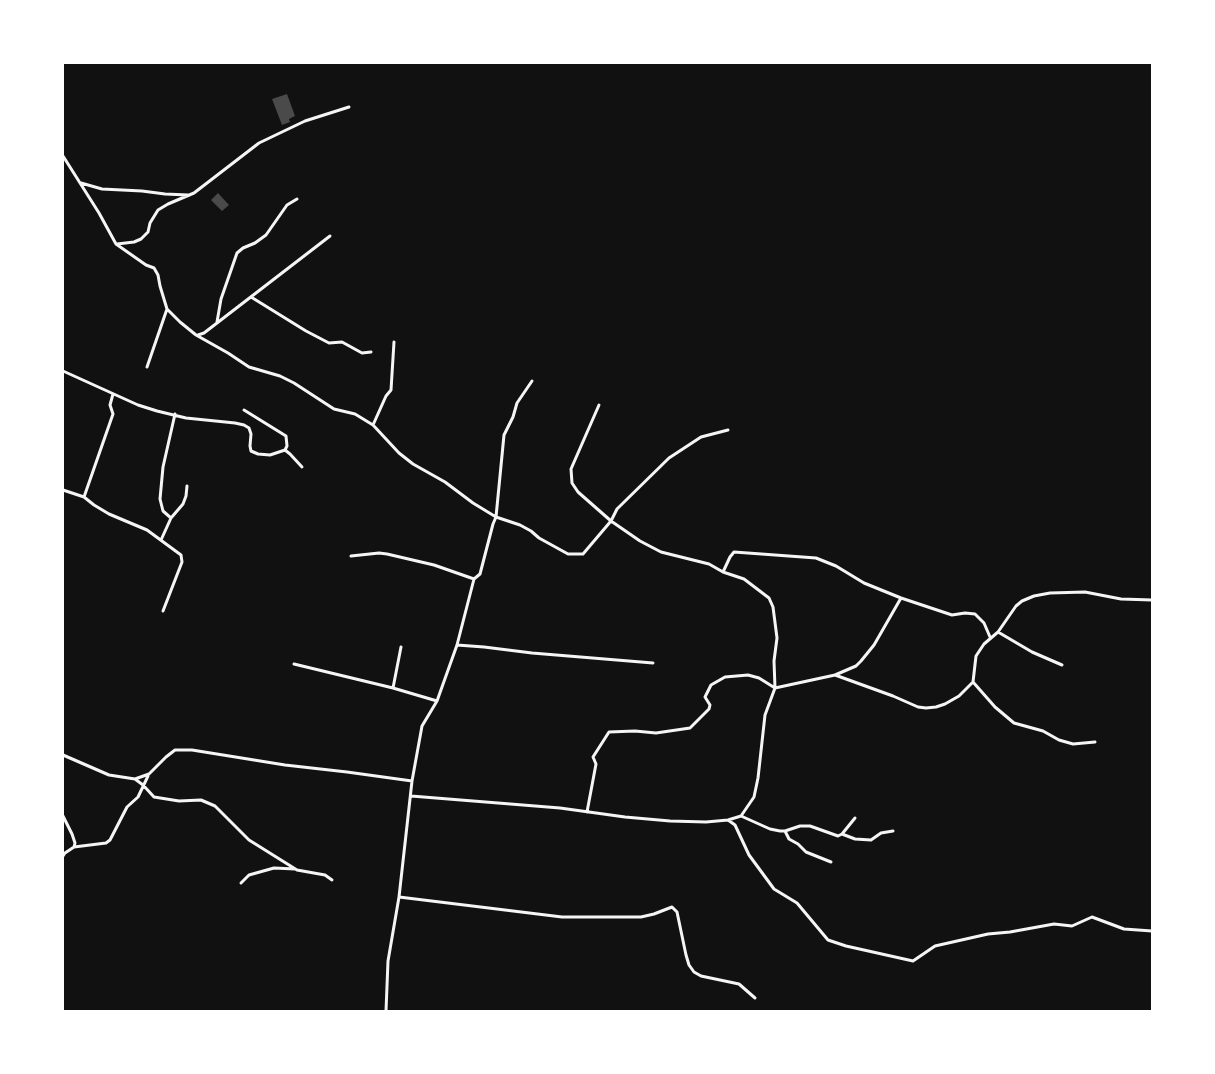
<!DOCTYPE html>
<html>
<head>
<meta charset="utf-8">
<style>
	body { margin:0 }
	#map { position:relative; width:1215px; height:1074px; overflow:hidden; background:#111; font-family:"Fira Sans Condensed",sans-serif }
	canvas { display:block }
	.frame { position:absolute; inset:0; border:64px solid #fff; pointer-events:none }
</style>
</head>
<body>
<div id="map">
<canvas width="1215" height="1074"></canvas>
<div class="frame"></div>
</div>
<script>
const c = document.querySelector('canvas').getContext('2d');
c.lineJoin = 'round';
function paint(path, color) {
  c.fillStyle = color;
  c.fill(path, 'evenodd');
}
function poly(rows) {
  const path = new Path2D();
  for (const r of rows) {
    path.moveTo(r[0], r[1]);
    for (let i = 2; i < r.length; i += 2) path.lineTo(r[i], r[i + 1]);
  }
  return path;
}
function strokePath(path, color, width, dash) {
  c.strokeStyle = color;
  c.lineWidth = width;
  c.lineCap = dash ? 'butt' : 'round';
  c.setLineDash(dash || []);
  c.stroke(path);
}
const building = poly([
	[287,94,295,116,289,119,290,122,282,125,272,99],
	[218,193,229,205,222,211,211,200]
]);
const minor = poly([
	[63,156,99,213,116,244,146,265,154,268,158,275,160,286,167,309,180,322,196,335,228,353,249,367,280,376,294,383,334,409,355,414,373,425,399,453,413,464,445,482,473,503,496,517,520,525,531,531,539,538,568,554,583,554,611,521,617,509,669,458,701,437,728,430],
	[81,183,102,189,142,191,165,194,188,195],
	[117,244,134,242,141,239,148,232,150,223,158,210,168,204,194,193,259,143,305,121,349,107],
	[251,297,306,331,329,343,342,342,362,353,371,352],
	[217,322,221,299,237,253,243,248,255,243,266,235,287,205,297,199],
	[198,335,204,333,330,236],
	[147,367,167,309],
	[63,371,138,405,157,411,186,418,235,423,244,425,249,428,251,434,250,446,251,451,258,454,270,455,285,450,290,454,302,467],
	[599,405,571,469,572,483,578,492,611,521,640,541,661,552,709,564,723,572,744,579,769,598,773,607,777,638,774,661,775,688],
	[244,410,286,436,287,446,285,450],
	[373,425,386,396,391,390,394,342],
	[63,490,84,497,94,505,109,514,147,530,181,555,182,562,163,611],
	[84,497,113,414,110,405,113,394],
	[171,518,163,511,160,499,163,467,175,414],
	[161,540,171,518,183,504,186,496,187,486],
	[351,556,379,553,387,554,434,565,474,579],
	[723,572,730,557,734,552,816,558,836,566,864,583,901,598,952,615,965,613,975,614,984,623,990,637],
	[998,632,1032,652,1062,665],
	[457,645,484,647,532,653,653,663],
	[294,664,393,688,437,701],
	[835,675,856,666,861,661,874,645,901,598],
	[973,682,995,707,1014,723,1043,731,1059,740,1073,744,1095,742],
	[393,688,401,647],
	[63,755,109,775,135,779,149,774,166,757,175,750,192,750,285,765,347,772,412,781],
	[135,779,143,785,154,797,179,801,201,800,215,806,249,840,297,870,325,875,332,880],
	[411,796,560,808,625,817,670,821,706,822,728,820,741,816,754,797,758,778,765,715,775,688,835,675,893,696,918,707,926,708,936,707,945,704,959,696,973,682,976,656,984,644,998,632,1016,606,1022,601,1034,596,1050,593,1085,592,1121,599,1152,600],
	[587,812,596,764,593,757,609,732,635,731,656,733,690,728,709,709,710,705,705,697,711,685,725,677,748,675,759,678,775,688],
	[63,816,72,834,75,843,74,847],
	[741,816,770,829,780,831,785,831,800,826,810,826,838,836,842,834,855,818],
	[728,820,735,825,749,855,774,889,797,903,828,940,846,946,913,961,935,946,988,934,1010,932,1054,924,1072,926,1092,917,1124,929,1152,931],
	[785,831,789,839,798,844,806,852,831,862],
	[842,834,855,839,871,840,881,833,893,831],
	[63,856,65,853,74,847,106,843,110,840,127,807,138,797,148,776],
	[241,883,249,875,274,868,295,869],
	[399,897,562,917,641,917,654,914,672,907,677,912,686,955,689,965,694,972,701,976,739,984,755,998],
	[386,1011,388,961,399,897,412,781,422,726,437,701,457,645,474,579,480,574,493,524,496,517,504,435,513,417,517,403,532,381]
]);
paint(building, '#4a4a4a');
strokePath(minor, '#f5f5f5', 3);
</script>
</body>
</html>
